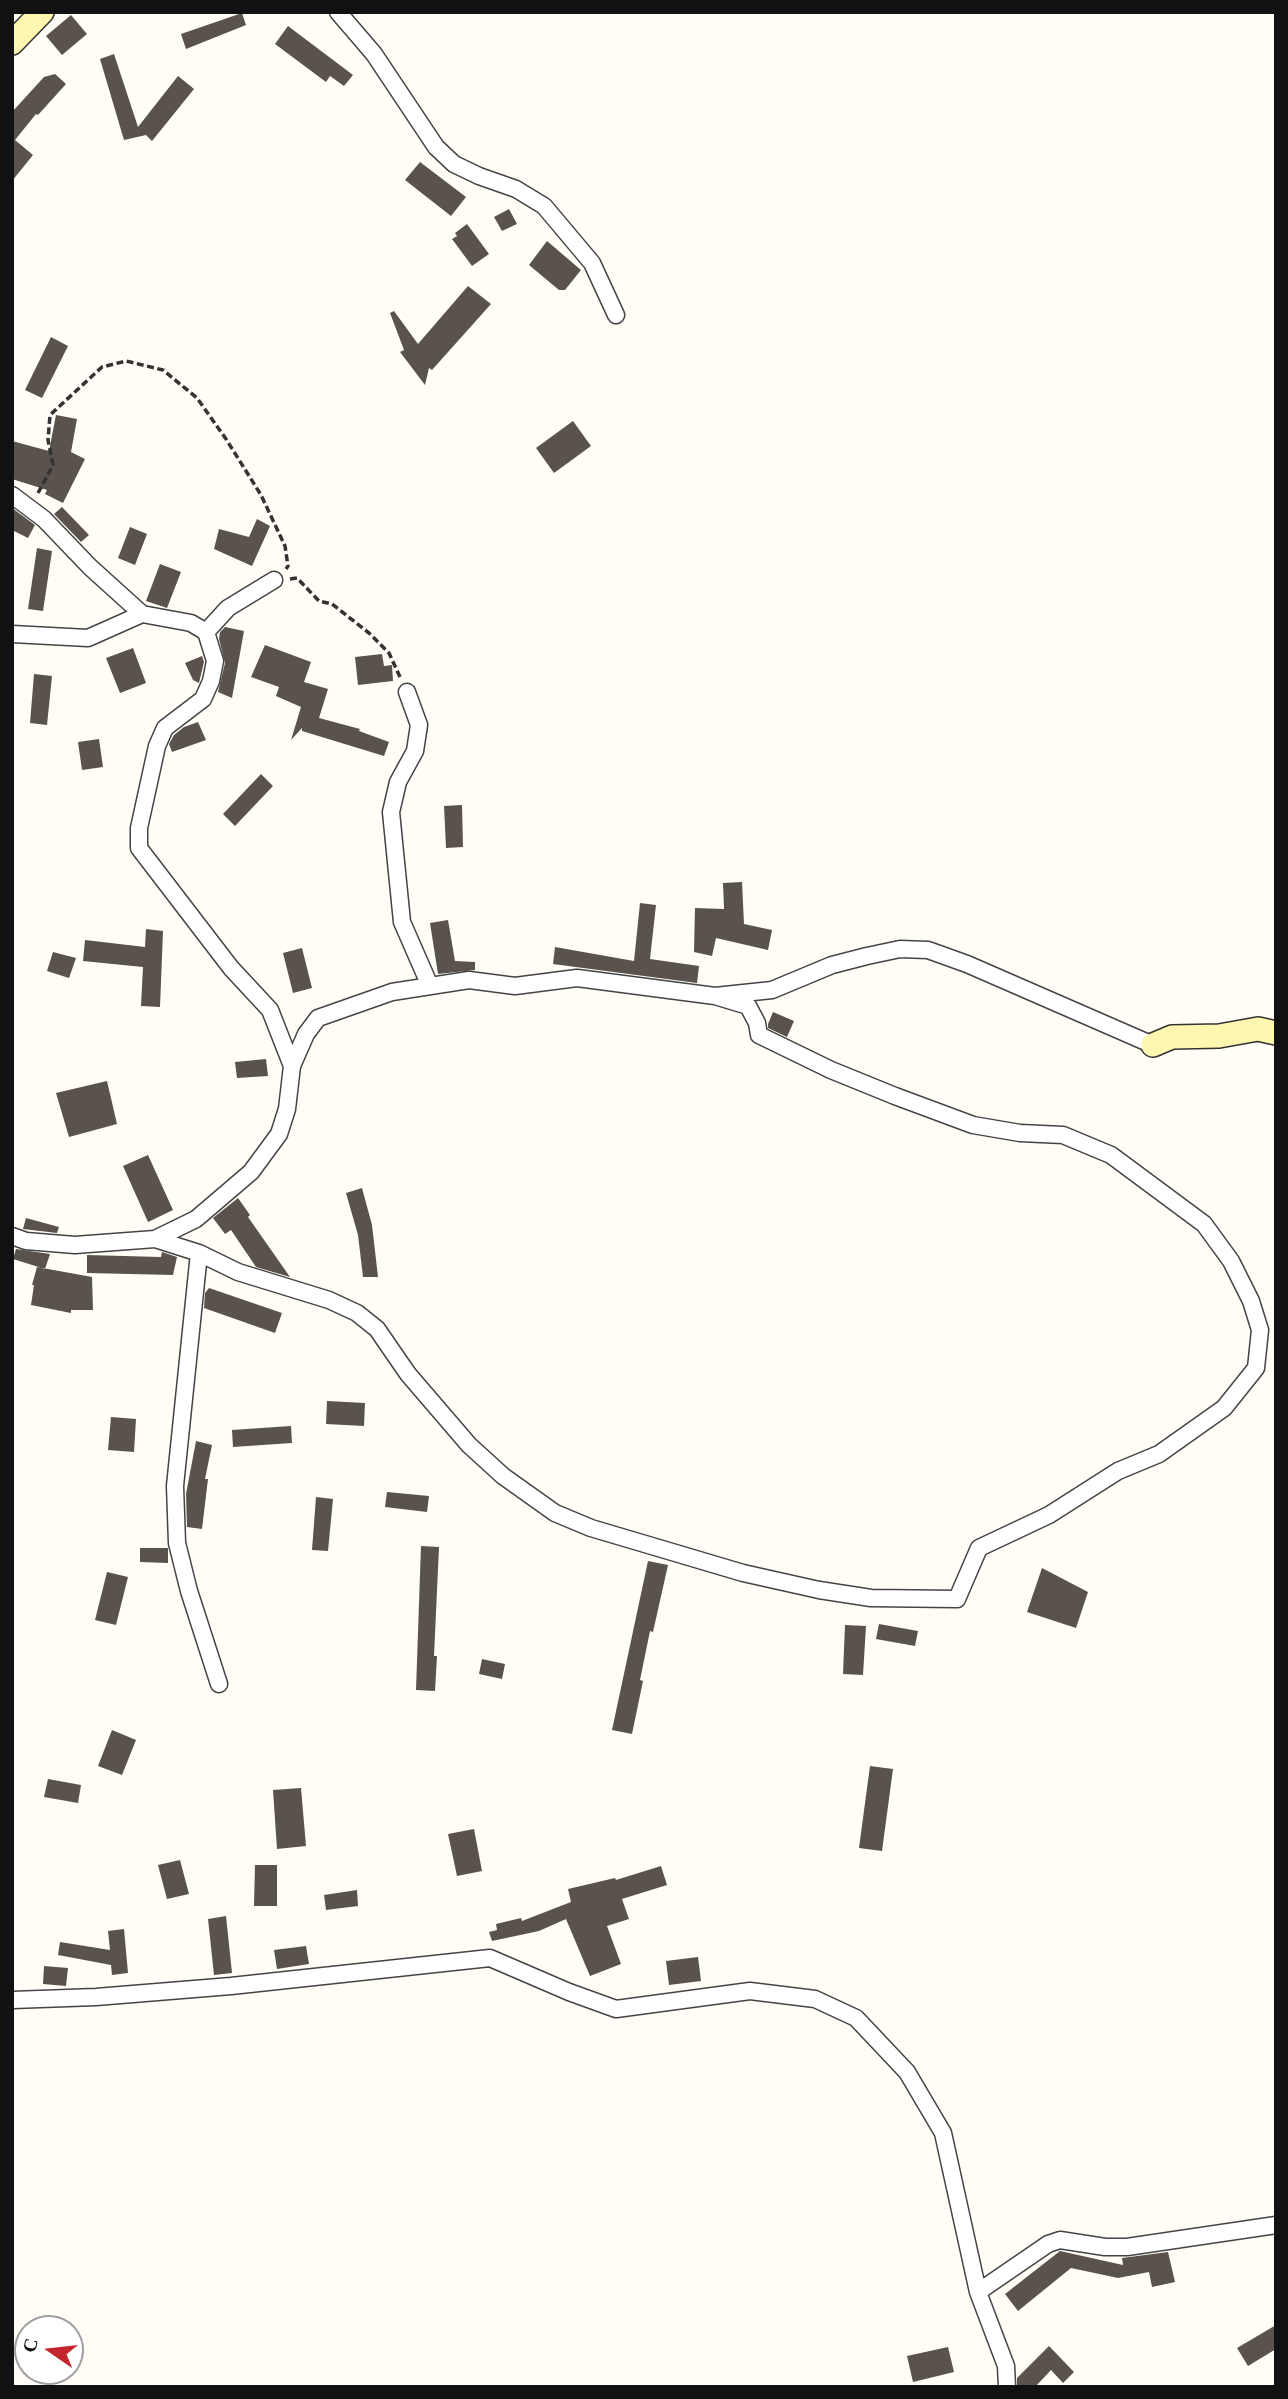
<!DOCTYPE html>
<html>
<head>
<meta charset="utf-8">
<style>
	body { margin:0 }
	#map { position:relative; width:1288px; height:2399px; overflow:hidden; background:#fffdf5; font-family:"Crimson Pro",serif }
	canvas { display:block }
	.frame { position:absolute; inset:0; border:14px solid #111; pointer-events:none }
	.north { position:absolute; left:14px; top:2315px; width:70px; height:70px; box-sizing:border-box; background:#fff; border:2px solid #a0a0a0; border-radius:50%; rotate:284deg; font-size:19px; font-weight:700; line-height:28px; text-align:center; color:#111 }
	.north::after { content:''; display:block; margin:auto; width:24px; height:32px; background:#c4262e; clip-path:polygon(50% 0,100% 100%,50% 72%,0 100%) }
</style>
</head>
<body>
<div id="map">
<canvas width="1288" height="2399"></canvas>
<div class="frame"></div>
<div class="north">С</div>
</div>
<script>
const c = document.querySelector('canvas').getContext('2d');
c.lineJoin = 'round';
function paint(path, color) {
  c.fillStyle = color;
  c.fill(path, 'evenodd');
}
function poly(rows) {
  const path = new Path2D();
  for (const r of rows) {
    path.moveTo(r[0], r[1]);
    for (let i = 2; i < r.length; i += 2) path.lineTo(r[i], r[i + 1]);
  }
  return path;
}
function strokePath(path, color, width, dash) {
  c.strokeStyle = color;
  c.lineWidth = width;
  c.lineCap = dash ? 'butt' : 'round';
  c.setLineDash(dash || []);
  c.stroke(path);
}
const building = poly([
	[242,13,246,25,186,49,181,34],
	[71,15,87,34,62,55,46,36],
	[288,26,353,75,344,86,330,76,326,82,275,44],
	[114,54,138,127,178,76,194,89,152,141,146,135,124,140,100,59],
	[55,74,66,84,38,115,36,114,15,140,33,155,12,181,12,112,44,77],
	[420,162,466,197,451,216,405,180],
	[509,209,517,224,502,231,494,217],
	[467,224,489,254,472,266,452,239,457,236,455,233],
	[547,241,581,270,565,290,559,290,529,265],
	[468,286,491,304,432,370,429,368,425,385,400,352,404,350,390,313,394,311,418,344],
	[51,337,68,346,42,398,25,390],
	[56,415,77,419,71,452,85,459,63,503,45,494,47,490,12,479,12,441,49,451],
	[573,421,591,446,554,473,536,448],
	[62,507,89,535,81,542,54,514],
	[12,508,35,525,28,538,12,530],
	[257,519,270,526,252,566,214,549,219,529,249,537],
	[130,527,147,534,135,565,118,558],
	[37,548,52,551,43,611,28,609],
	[160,564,181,572,167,608,146,601],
	[225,627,244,631,232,698,218,692,225,663,219,639,220,632],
	[265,645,311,662,304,682,328,689,319,718,360,729,359,731,389,742,384,756,302,731,302,728,291,740,301,707,276,696,279,687,251,677],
	[133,648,146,683,120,693,106,658],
	[382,654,384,666,392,665,393,681,358,685,355,657],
	[202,656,204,662,199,683,193,680,185,663],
	[34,674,52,676,47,725,30,723],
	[198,722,206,740,172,752,169,744,174,735,184,727],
	[99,739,103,767,82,770,78,742],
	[261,774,273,786,235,826,223,814],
	[462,805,463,847,446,848,444,806],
	[742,882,744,924,772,930,768,950,716,938,712,956,694,952,695,908,724,909,723,883],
	[640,903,656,905,650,959,699,966,697,983,553,964,555,947,634,961],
	[448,920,455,961,475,962,475,970,438,974,430,923],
	[146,929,163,931,160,1007,141,1006,143,967,83,961,85,940,145,947],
	[302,948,312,988,293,993,283,953],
	[53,952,76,958,69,978,47,971],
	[773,1012,794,1021,787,1037,768,1028,768,1024],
	[266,1059,268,1076,237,1078,235,1062],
	[107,1081,117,1124,69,1137,56,1093],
	[148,1155,173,1210,148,1222,123,1166],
	[362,1188,372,1225,378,1277,363,1277,358,1235,346,1193],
	[238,1198,250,1215,248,1217,290,1277,256,1267,231,1230,225,1234,213,1218],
	[26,1218,59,1227,57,1233,23,1229],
	[16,1249,50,1254,45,1269,13,1259],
	[162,1252,177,1257,173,1275,87,1273,87,1255,161,1257],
	[37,1267,92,1277,93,1310,71,1310,71,1313,31,1305,34,1285,32,1285],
	[209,1288,282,1313,275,1333,204,1308,205,1293],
	[327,1401,365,1403,364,1426,326,1424],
	[111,1417,136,1419,134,1452,108,1450],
	[291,1426,292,1443,233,1447,232,1430],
	[196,1441,212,1445,205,1479,208,1479,202,1529,187,1527,186,1494],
	[387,1492,429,1496,427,1512,385,1507],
	[316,1497,333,1499,328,1551,312,1550],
	[421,1546,439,1547,434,1656,437,1656,435,1691,416,1690],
	[140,1548,168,1548,168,1563,140,1562],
	[648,1561,668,1565,653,1632,650,1631,640,1680,643,1681,632,1734,612,1730],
	[1042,1568,1088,1592,1076,1628,1027,1612],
	[107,1572,128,1577,116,1625,95,1620],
	[879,1624,918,1631,915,1646,876,1639],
	[845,1625,866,1626,863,1675,843,1674],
	[482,1659,505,1664,502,1679,479,1674],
	[112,1730,136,1740,122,1775,98,1766],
	[870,1766,893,1769,882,1851,859,1848],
	[48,1779,81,1785,78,1803,44,1797],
	[301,1788,306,1846,277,1849,273,1790],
	[474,1829,482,1871,457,1876,448,1834],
	[180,1860,189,1894,167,1899,158,1865],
	[255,1865,277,1865,277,1906,254,1906],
	[661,1866,667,1885,622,1899,629,1919,607,1926,621,1964,590,1976,566,1919,539,1931,492,1941,489,1932,497,1930,496,1924,521,1918,522,1921,571,1902,568,1889,615,1878,616,1880],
	[357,1890,358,1906,326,1910,324,1895],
	[226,1916,232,1973,214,1975,208,1919],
	[124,1929,128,1973,112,1975,111,1965,58,1955,60,1942,110,1950,108,1931],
	[306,1946,309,1964,277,1969,274,1950],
	[698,1957,701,1981,669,1985,666,1961],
	[44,1966,68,1968,66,1986,43,1984],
	[1060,2251,1123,2265,1122,2258,1168,2252,1175,2282,1152,2287,1149,2272,1118,2278,1071,2268,1018,2311,1005,2294],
	[1276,2325,1276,2349,1248,2366,1237,2348],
	[1049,2346,1074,2372,1063,2383,1051,2370,1035,2387,1017,2387,1017,2378],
	[948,2347,954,2372,913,2382,907,2356]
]);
const path = poly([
	[38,493,53,465,48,440,50,415,102,367,126,361,163,370,197,398,226,439,261,495,285,546,288,566,286,569],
	[290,579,297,578,319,601,332,604,369,633,389,653,400,677]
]);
const street = poly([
	[338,12,374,54,436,147,454,164,479,176,516,189,544,206,592,263,616,315],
	[12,495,44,519,90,567,142,614,191,623,206,632,215,661,211,681,203,699,165,728,157,746,139,828,139,848,231,968,270,1010,292,1066],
	[206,632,228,608,274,580],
	[12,634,88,638,142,614],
	[407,692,419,725,415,751,398,782,391,812,402,922,430,986],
	[12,1236,26,1241,75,1245,155,1239,196,1219,251,1172,279,1134,287,1109,292,1066,306,1034,318,1018,392,992,469,980,515,986,577,978,715,996,772,990,832,965,867,956,900,949,928,950,967,964,1153,1045],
	[155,1239,199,1253,238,1272,329,1300,357,1313,377,1329,408,1374,469,1445,503,1476,555,1513,591,1528,743,1573,819,1590,871,1598,957,1599,979,1548,1049,1515,1118,1471,1159,1454,1224,1408,1256,1368,1260,1330,1251,1301,1231,1261,1204,1224,1111,1155,1063,1135,1020,1133,973,1125,895,1096,831,1070,759,1035,757,1023,748,1006,715,996],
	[199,1253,175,1486,177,1543,189,1591,219,1684],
	[12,2000,96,1997,231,1986,490,1958,569,1992,616,2009,750,1991,815,1999,856,2018,907,2072,943,2133,978,2292,1006,2366,1007,2387],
	[978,2292,1048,2244,1060,2240,1105,2247,1127,2247,1276,2225]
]);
const secondary = poly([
	[12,43,42,12],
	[1153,1045,1172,1037,1219,1036,1258,1029,1276,1033]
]);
paint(building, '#5a524d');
strokePath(street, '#444', 19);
strokePath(secondary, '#333', 26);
strokePath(path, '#333', 3.5, [7, 3.5]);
strokePath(street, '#fff', 16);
strokePath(secondary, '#fff6b0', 23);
</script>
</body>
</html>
